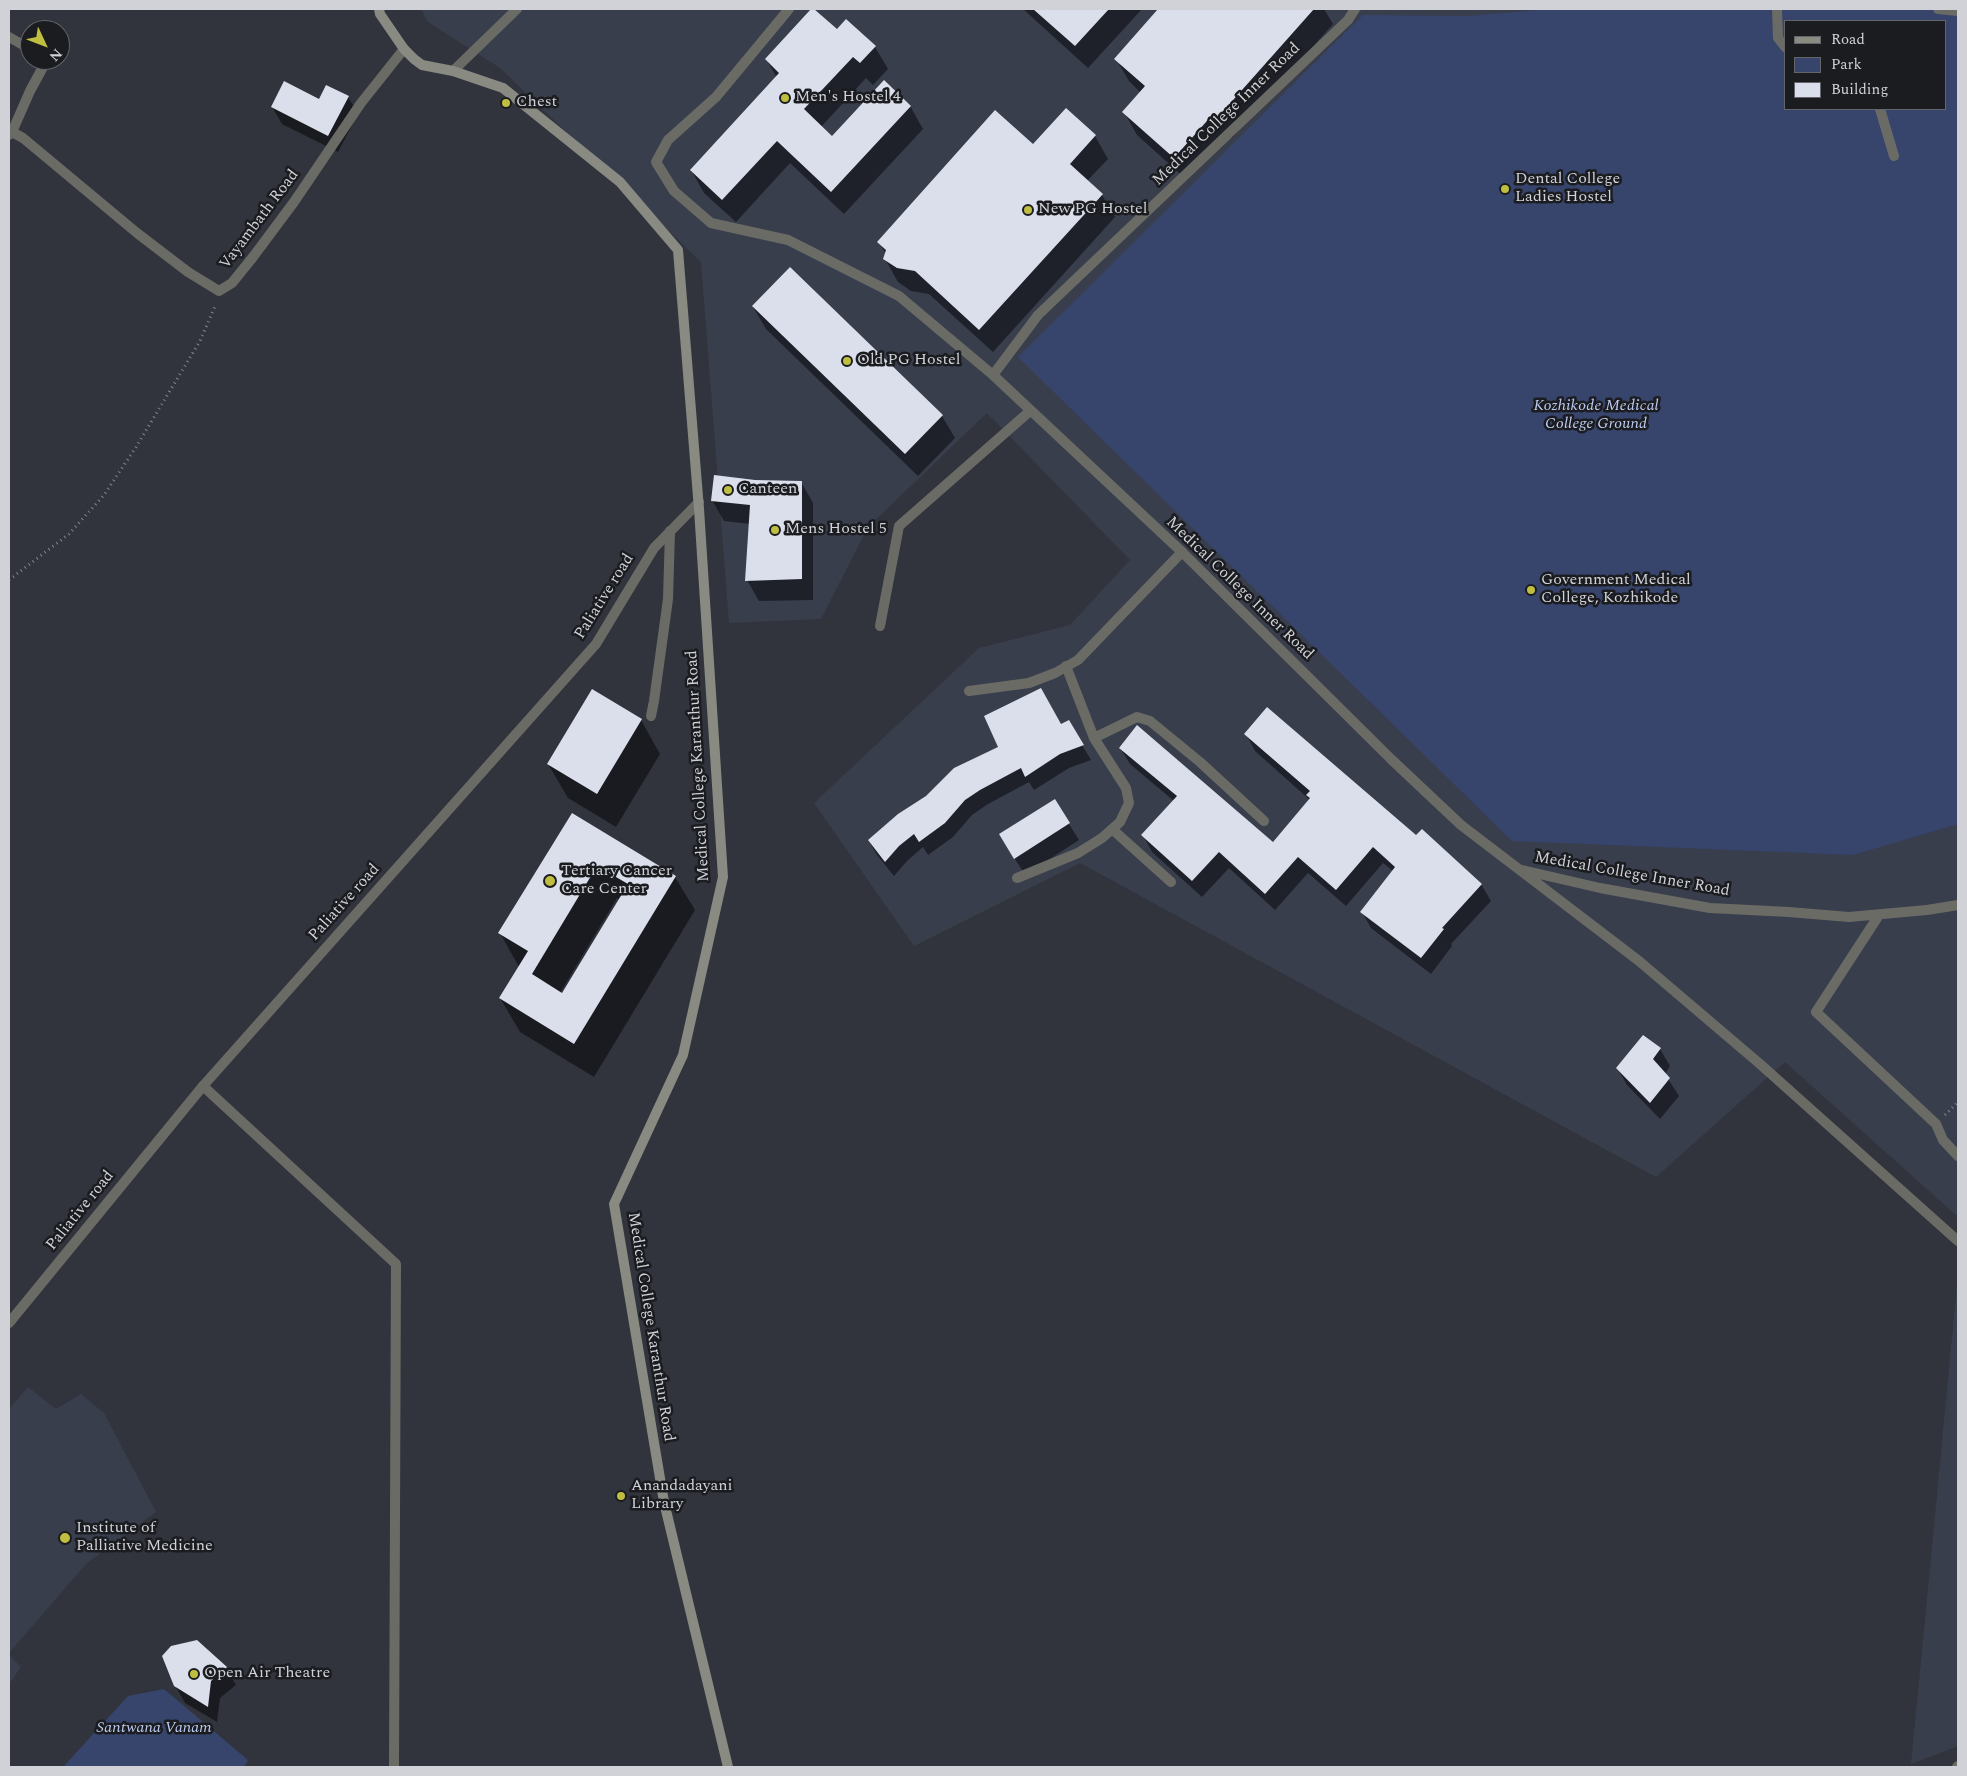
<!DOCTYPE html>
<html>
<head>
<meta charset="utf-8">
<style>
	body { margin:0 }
	#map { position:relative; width:1967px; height:1776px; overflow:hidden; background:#31343d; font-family:Spectral,serif }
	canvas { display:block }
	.frame { position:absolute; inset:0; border:10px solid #d0d2d8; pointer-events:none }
	.legend { position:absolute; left:1784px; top:20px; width:162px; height:90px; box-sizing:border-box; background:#1a1c20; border:1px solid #63656a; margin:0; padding:6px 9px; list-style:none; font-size:15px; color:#d0d2d8 }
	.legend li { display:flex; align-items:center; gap:10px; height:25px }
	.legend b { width:25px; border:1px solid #63656a }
	.north { position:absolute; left:20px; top:20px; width:50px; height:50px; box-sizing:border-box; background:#1a1c20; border:1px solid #63656a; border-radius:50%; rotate:133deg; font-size:14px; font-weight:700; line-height:20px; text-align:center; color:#d0d2d8 }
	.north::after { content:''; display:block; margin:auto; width:18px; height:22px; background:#bfbe41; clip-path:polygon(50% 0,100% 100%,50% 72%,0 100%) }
</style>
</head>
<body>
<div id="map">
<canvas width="1967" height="1776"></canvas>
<div class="frame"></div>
<ul class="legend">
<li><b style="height:6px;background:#898a82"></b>Road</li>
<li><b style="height:14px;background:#37446c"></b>Park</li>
<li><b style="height:14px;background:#dbdfeb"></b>Building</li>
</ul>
<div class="north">N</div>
</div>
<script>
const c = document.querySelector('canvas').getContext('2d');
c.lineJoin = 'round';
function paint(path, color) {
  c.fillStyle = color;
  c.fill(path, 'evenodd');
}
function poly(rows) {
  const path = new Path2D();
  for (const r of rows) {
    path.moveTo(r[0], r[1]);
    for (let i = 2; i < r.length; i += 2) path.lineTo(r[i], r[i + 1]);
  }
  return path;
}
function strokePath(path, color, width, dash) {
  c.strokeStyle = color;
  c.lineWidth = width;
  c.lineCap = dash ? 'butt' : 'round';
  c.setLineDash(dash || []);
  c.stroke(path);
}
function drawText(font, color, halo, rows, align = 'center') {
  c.font = font + ' Spectral,serif';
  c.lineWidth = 5;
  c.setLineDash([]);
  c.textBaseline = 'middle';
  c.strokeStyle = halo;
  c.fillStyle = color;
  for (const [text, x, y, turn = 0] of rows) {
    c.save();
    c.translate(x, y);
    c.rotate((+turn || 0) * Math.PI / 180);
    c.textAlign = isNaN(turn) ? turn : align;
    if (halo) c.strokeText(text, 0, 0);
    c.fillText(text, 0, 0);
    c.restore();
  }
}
const built = poly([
	[421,9,1958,9,1958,1217,1785,1062,1656,1177,1080,863,914,946,814,803,979,648,1070,625,1130,560,987,413,868,527,821,619,729,623,701,262,500,68,428,22],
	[1786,21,1946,21,1946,109,1786,109],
	[1957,1284,1958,1746,1911,1764,1931,1558],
	[28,1387,56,1409,81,1394,104,1413,156,1512,86,1564,9,1653,9,1409],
	[9,1655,21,1667,9,1684]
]);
const green = poly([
	[1550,9,1958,9,1958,824,1853,855,1512,841,1018,357,1363,15,1468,16],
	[1786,21,1946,21,1946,109,1786,109],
	[164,1689,248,1760,244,1767,63,1767,128,1696]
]);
const shadow = poly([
	[813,9,837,31,875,47,888,69,873,85,866,78,821,127,832,137,910,106,923,129,844,214,790,163,736,222,704,193,691,170,777,78,766,59],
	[1023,9,1142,9,1088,68],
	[1160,9,1324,9,1333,24,1232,138,1227,134,1187,180,1137,135,1124,112,1141,93,1129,81,1116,59],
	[348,97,358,114,338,152,282,124,272,107],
	[1095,136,1108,159,1087,181,1102,195,1115,217,993,352,929,294,911,291,898,282,885,259,886,254,879,242],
	[753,307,942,416,955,438,918,476,766,329],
	[755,481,801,482,813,503,813,600,759,601,747,580,750,524,724,521,712,500],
	[641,720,660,754,616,827,568,798,548,764],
	[1068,722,1091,760,1069,768,1034,790,1029,782,988,804,972,815,953,837,928,855,923,847,907,861,894,876,877,855,869,841],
	[1246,734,1416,837,1481,884,1491,901,1451,944,1452,946,1431,974,1371,928,1362,912,1393,871,1383,863,1346,906,1308,873,1275,910,1229,868,1202,897,1152,852,1143,835,1174,801,1130,764,1120,748,1273,843,1310,800,1255,751],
	[1054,800,1079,840,1025,875,1010,851],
	[572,814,675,877,695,910,594,1077,520,1032,500,998,519,967,500,933],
	[617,898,620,900,562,994,560,993],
	[1643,1036,1660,1049,1670,1066,1665,1074,1679,1096,1660,1119,1627,1085,1617,1068],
	[197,1641,226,1668,236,1685,220,1698,217,1722,185,1703,175,1685]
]);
const building = poly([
	[811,9,814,9,837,29,846,19,876,46,860,63,853,57,804,109,832,136,884,80,911,106,831,192,777,141,722,200,690,170,779,73,765,59],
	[1033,9,1109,9,1075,46],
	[1158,9,1314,9,1218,117,1214,113,1174,158,1122,112,1145,86,1114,59],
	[284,81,319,99,326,85,349,96,328,136,271,107],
	[1066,108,1096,135,1070,164,1103,194,979,330,915,271,897,268,883,259,886,250,877,242,995,110,1033,144],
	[790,267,943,415,905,454,752,306],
	[714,475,755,480,802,481,802,579,745,581,750,505,711,501],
	[1041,688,1061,724,1069,720,1084,745,1060,754,1025,777,1021,768,980,790,965,800,945,823,919,842,914,834,899,846,885,862,868,840,898,814,926,796,954,768,998,747,984,716],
	[592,689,642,719,597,794,547,764],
	[1267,707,1416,835,1422,829,1482,884,1442,928,1444,929,1421,958,1360,912,1395,867,1373,847,1336,890,1298,857,1265,894,1219,852,1192,881,1141,835,1177,796,1119,748,1137,725,1273,842,1310,798,1306,795,1310,791,1244,734],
	[1055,799,1070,823,1014,859,999,834],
	[572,813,676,876,574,1044,499,998,528,951,498,933],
	[597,866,628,884,562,993,532,974],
	[1643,1035,1661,1048,1653,1059,1670,1078,1650,1103,1616,1068],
	[197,1640,227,1667,211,1681,208,1707,174,1686,162,1656,171,1646]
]);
const path = poly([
	[9,580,69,534,104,495,136,447,200,341,216,304],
	[1945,1115,1958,1102]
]);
const lane = poly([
	[1777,9,1778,38,1786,48],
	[1938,9,1958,11],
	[1880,109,1894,156],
	[880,626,899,526,1030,411],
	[969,691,1029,683,1055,673,1078,660,1182,552],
	[651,716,654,701,668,599,670,531],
	[203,1086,396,1264,394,1767]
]);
const street = poly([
	[789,9,716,97,668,140,656,162,674,191,711,223,788,240,899,296,993,375],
	[1355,9,1348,20,1038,315,993,375,1182,552,1392,760,1461,825,1639,961,1760,1064,1958,1241],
	[9,37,30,49],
	[453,71,517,9],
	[12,132,30,91,43,67,43,60],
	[9,135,12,132,23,138,137,233,188,272,219,291,232,283,253,257,294,202,361,103,404,49],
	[1094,738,1137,717,1150,721,1200,762,1264,821],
	[1112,829,1171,882],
	[1522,870,1600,888,1710,908,1789,912,1849,917,1927,910,1958,905],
	[1017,878,1078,853,1102,838,1120,822,1129,803,1126,788,1094,738,1066,666],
	[1879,915,1816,1012,1936,1124,1943,1140,1958,1156],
	[9,1323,203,1086,596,644,654,548,699,502],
	[1957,1767,1958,1766]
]);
const secondary = poly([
	[379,9,380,14,404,49,414,59,422,65,453,71,503,88,620,182,678,250,699,509,723,877,683,1055,614,1204,664,1502,728,1767]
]);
const markers = [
	[785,98,5,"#bfbe41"],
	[506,103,5,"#bfbe41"],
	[1505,189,5,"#bfbe41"],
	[1028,210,5,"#bfbe41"],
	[847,361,5,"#bfbe41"],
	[728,490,5,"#bfbe41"],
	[775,530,5,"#bfbe41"],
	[1531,590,5,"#bfbe41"],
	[550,881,6,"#bfbe41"],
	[621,1496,5,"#bfbe41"],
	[65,1538,6,"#bfbe41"],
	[194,1674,5,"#bfbe41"]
];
const poiNames = [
	["Men's Hostel 4",795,98],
	["Chest",516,103],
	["Dental College",1515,180],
	["Ladies Hostel",1515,198],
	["New PG Hostel",1038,210],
	["Old PG Hostel",857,361],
	["Canteen",738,490],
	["Mens Hostel 5",785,530],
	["Government Medical",1541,581],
	["College, Kozhikode",1541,599],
	["Tertiary Cancer",561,872],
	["Care Center",561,890],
	["Anandadayani",631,1487],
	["Library",631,1505],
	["Institute of",76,1529],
	["Palliative Medicine",76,1547],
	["Open Air Theatre",204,1674]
];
const streetNames = [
	["Medical College Inner Road",1227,115,-44],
	["Vayambath Road",260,220,-53],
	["Medical College Inner Road",1239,589,44],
	["Paliative road",605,597,-58],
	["Medical College Karanthur Road",699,766,-93],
	["Medical College Inner Road",1632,875,10],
	["Paliative road",345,903,-48],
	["Paliative road",81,1211,-51],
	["Medical College Karanthur Road",650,1327,81]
];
const parkNames = [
	["Kozhikode Medical",1596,407],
	["College Ground",1596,425],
	["Santwana Vanam",154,1729]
];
paint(built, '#393e4d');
paint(green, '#37446c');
paint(shadow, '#0007');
paint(building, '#dbdfeb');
strokePath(path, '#83868d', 3, [1, 4]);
strokePath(lane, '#6b6b66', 10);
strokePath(street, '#6b6b66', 10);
strokePath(secondary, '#898a82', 10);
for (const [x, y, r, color] of markers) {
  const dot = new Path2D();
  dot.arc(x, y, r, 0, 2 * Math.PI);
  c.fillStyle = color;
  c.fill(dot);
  strokePath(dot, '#1a1c20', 2);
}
drawText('16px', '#d0d2d8', '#1a1c20', poiNames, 'left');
drawText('16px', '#d0d2d8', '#1a1c20', streetNames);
drawText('italic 16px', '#becbf0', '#1a1c20', parkNames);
</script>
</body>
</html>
